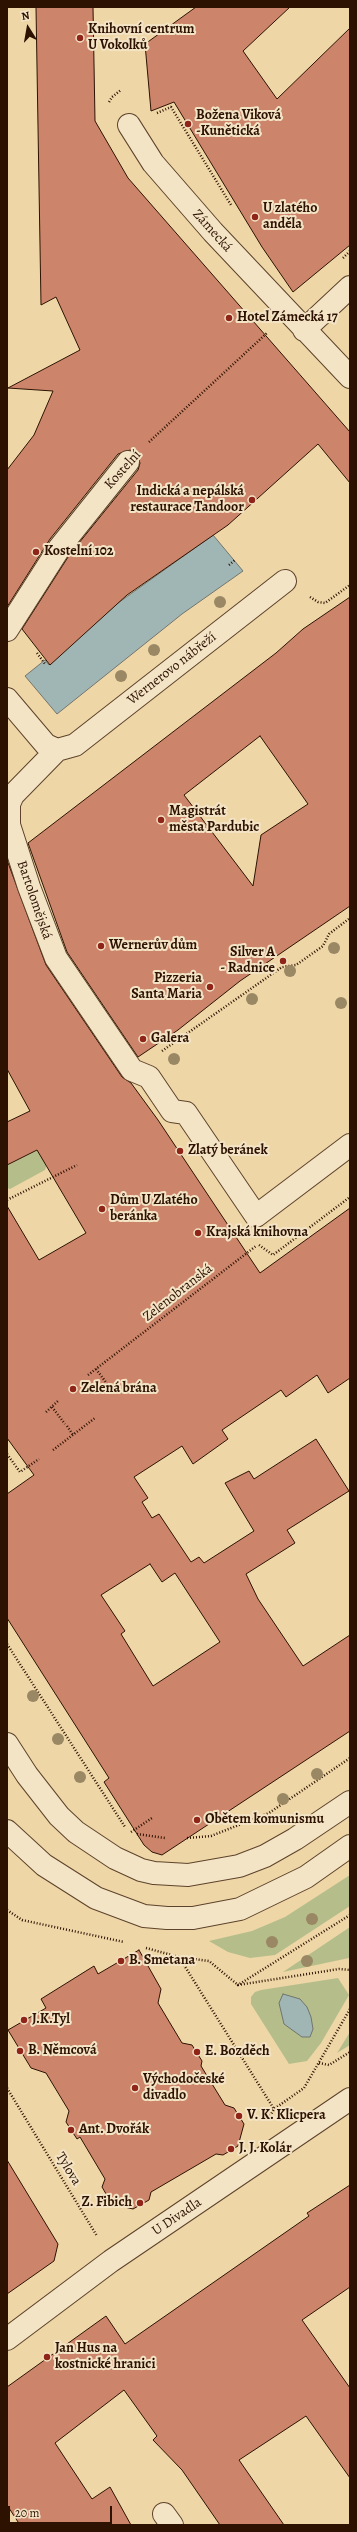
<!DOCTYPE html>
<html>
<head>
<meta charset="utf-8">
<style>
	body { margin:0 }
	#map { position:relative; width:357px; height:2532px; overflow:hidden; background:#eed6a7; font-family:Alegreya,serif }
	canvas { display:block }
	.frame { position:absolute; inset:0; border:8px solid #2d1202; pointer-events:none }
	.north { position:absolute; left:8px; top:8px; width:40px; height:40px; -webkit-text-stroke:3px #f4e4c6; paint-order:stroke; rotate:349deg; font-size:11px; font-weight:700; line-height:16px; text-align:center; color:#2d1202 }
	.north::after { content:''; display:block; margin:auto; width:14px; height:18px; background:#2d1202; clip-path:polygon(50% 0,100% 100%,50% 72%,0 100%) }
	.scale { position:absolute; left:8px; top:2506px; width:104px; height:18px; box-sizing:border-box; border:2px solid #2d1202; border-top:0; padding-left:5px; font-size:12px; line-height:14px; white-space:nowrap; color:#2d1202; -webkit-text-stroke:3px #f4e4c6; paint-order:stroke }
</style>
</head>
<body>
<div id="map">
<canvas width="357" height="2532"></canvas>
<div class="frame"></div>
<div class="north">N</div>
<div class="scale">20 m</div>
</div>
<script>
const c = document.querySelector('canvas').getContext('2d');
c.lineJoin = 'round';
function paint(path, color) {
  c.fillStyle = color;
  c.fill(path, 'evenodd');
}
function poly(rows) {
  const path = new Path2D();
  for (const r of rows) {
    path.moveTo(r[0], r[1]);
    for (let i = 2; i < r.length; i += 2) path.lineTo(r[i], r[i + 1]);
  }
  return path;
}
function strokePath(path, color, width, dash) {
  c.strokeStyle = color;
  c.lineWidth = width;
  c.lineCap = dash ? 'butt' : 'round';
  c.setLineDash(dash || []);
  c.stroke(path);
}
function drawText(font, color, halo, rows, align = 'center') {
  c.font = font + ' Alegreya,serif';
  c.lineWidth = 4;
  c.setLineDash([]);
  c.textBaseline = 'middle';
  c.strokeStyle = halo;
  c.fillStyle = color;
  for (const [text, x, y, turn = 0] of rows) {
    c.save();
    c.translate(x, y);
    c.rotate((+turn || 0) * Math.PI / 180);
    c.textAlign = isNaN(turn) ? turn : align;
    if (halo) c.strokeText(text, 0, 0);
    c.fillText(text, 0, 0);
    c.restore();
  }
}
const green = poly([
	[39,1149,47,1164,45,1170,10,1189,7,1188,7,1165],
	[350,1875,350,1906,275,1955,250,1958,228,1952,209,1941,252,1931,285,1917],
	[350,1927,349,1958,283,1972],
	[338,1978,349,1995,321,2043,307,2061,289,2064,251,2004,251,1997,255,1992,261,1990],
	[350,2032,350,2045,337,2053]
]);
const water = poly([
	[213,535,243,571,182,614,57,714,25,676,45,660,49,665,118,603,213,535],
	[283,1994,300,1999,307,2007,311,2017,313,2029,310,2037,302,2037,284,2024,279,2003,283,1994]
]);
const building = poly([
	[36,7,93,7,95,121,128,178,350,432,350,483,318,444,228,525,127,595,50,665,22,629,70,554,138,470,140,463,136,453,130,450,118,454,50,539,7,607,7,470,34,435,53,391,8,388,80,350,56,297,41,305,36,7],
	[196,7,290,7,243,51,277,99,350,28,350,245,293,292,262,247,174,102,151,111,145,44,196,7],
	[350,597,350,906,240,981,178,1030,138,1057,67,952,28,843,276,653,303,629,350,597],
	[260,736,308,804,261,835,253,886,184,795,260,736],
	[7,860,46,965,122,1077,131,1083,158,1120,260,1273,350,1208,350,1378,328,1393,317,1375,286,1397,281,1390,222,1430,228,1439,193,1464,182,1446,134,1477,148,1498,142,1502,152,1518,159,1514,191,1562,199,1557,204,1563,254,1531,225,1483,249,1471,254,1479,316,1439,349,1491,287,1530,295,1543,246,1574,258,1599,303,1666,350,1635,350,1731,162,1855,152,1852,144,1845,104,1782,109,1778,7,1618,7,1494,34,1475,7,1438,7,1206,39,1260,86,1233,37,1150,7,1165,7,1122,30,1111,7,1069,7,860],
	[150,1564,162,1582,175,1573,220,1642,153,1686,121,1634,125,1631,101,1595,150,1564],
	[139,1950,161,1989,158,2003,182,2043,192,2045,202,2061,201,2066,225,2105,234,2108,244,2124,238,2146,223,2155,216,2154,151,2192,149,2200,133,2209,112,2204,102,2187,105,2179,80,2137,77,2139,66,2122,69,2111,46,2073,31,2068,8,2030,46,2008,41,1999,94,1966,98,1974,139,1950],
	[7,2160,58,2244,54,2261,7,2294,7,2160],
	[350,2185,350,2287,302,2320,350,2388,350,2478,306,2416,239,2460,284,2525,220,2525,182,2470,153,2440,157,2436,124,2390,55,2443,92,2499,110,2487,131,2525,20,2525,7,2505,7,2387,106,2316,125,2344,309,2216,307,2213,350,2185]
]);
const path = poly([
	[109,102,112,97,121,90],
	[157,113,171,107,231,205],
	[343,258,350,251],
	[149,442,267,333],
	[229,565,235,560],
	[310,597,318,602,325,603,350,585],
	[37,653,45,664],
	[162,1051,282,967,296,965,323,946,329,934,350,918],
	[7,1200,77,1165],
	[259,1245,273,1255,350,1197],
	[96,1369,111,1389],
	[88,1375,256,1246],
	[52,1407,65,1424],
	[46,1412,58,1401],
	[67,1426,73,1435],
	[7,1440,8,1439],
	[53,1450,95,1418],
	[7,1454,20,1472,39,1459],
	[7,1644,125,1827],
	[131,1832,152,1818],
	[137,1834,165,1838],
	[187,1838,211,1836,269,1813,350,1758],
	[7,1910,22,1920,124,1942],
	[350,1915,238,1985,339,1969,350,1970],
	[146,1948,179,1957,209,1961,238,1985],
	[179,1957,274,2109,304,2088,350,2009],
	[319,2063,329,2065,350,2052],
	[7,2088,97,2236],
	[270,2116,274,2109]
]);
const minor = poly([
	[129,125,153,163,213,232,350,377],
	[304,330,350,287],
	[7,630,60,547,128,462],
	[7,699,46,745,57,750],
	[57,750,13,795,9,804,9,825,29,887,56,958,132,1070,149,1077,172,1111,186,1113,256,1216,350,1145],
	[57,750,75,745,285,581],
	[7,1744,27,1775,59,1816,76,1832,115,1858,141,1870,154,1873,188,1875,239,1866,265,1856,295,1839,350,1802],
	[7,1831,44,1865,96,1898,144,1916,167,1918,193,1918,240,1909,306,1877,350,1846],
	[7,2339,111,2261,350,2099],
	[164,2514,172,2525]
]);
const trees = [
	[220,602],
	[154,650],
	[121,676],
	[334,948],
	[290,971],
	[252,999],
	[341,1003],
	[174,1059],
	[33,1696],
	[58,1739],
	[317,1774],
	[80,1777],
	[283,1799],
	[312,1919],
	[272,1942],
	[307,1961]
];
const markers = [
	[80,38,4,"#8f2418"],
	[188,124,4,"#8f2418"],
	[255,217,4,"#8f2418"],
	[229,318,4,"#8f2418"],
	[252,500,4,"#8f2418"],
	[36,552,4,"#8f2418"],
	[161,820,4,"#8f2418"],
	[101,946,4,"#8f2418"],
	[283,961,4,"#8f2418"],
	[210,987,4,"#8f2418"],
	[143,1039,4,"#8f2418"],
	[180,1151,4,"#8f2418"],
	[102,1209,4,"#8f2418"],
	[198,1233,4,"#8f2418"],
	[73,1389,4,"#8f2418"],
	[197,1820,4,"#8f2418"],
	[121,1961,4,"#8f2418"],
	[24,2020,4,"#8f2418"],
	[20,2051,4,"#8f2418"],
	[197,2052,4,"#8f2418"],
	[135,2088,4,"#8f2418"],
	[239,2116,4,"#8f2418"],
	[71,2130,4,"#8f2418"],
	[231,2149,4,"#8f2418"],
	[140,2203,4,"#8f2418"],
	[47,2357,4,"#8f2418"]
];
const poiNames = [
	["Knihovní centrum",88,30],
	["U Vokolků",88,46],
	["Božena Viková",196,116],
	["-Kunětická",196,132],
	["U zlatého",263,209],
	["anděla",263,225],
	["Hotel Zámecká 17",237,318],
	["Indická a nepálská",244,492,"right"],
	["restaurace Tandoor",244,508,"right"],
	["Kostelní 102",44,552],
	["Magistrát",169,812],
	["města Pardubic",169,828],
	["Wernerův dům",109,946],
	["Silver A",275,953,"right"],
	["- Radnice",275,969,"right"],
	["Pizzeria",202,979,"right"],
	["Santa Maria",202,995,"right"],
	["Galera",151,1039],
	["Zlatý beránek",188,1151],
	["Dům U Zlatého",110,1201],
	["beránka",110,1217],
	["Krajská knihovna",206,1233],
	["Zelená brána",81,1389],
	["Obětem komunismu",205,1820],
	["B. Smetana",129,1961],
	["J.K.Tyl",32,2020],
	["B. Němcová",28,2051],
	["E. Bozděch",205,2052],
	["Východočeské",143,2080],
	["divadlo",143,2096],
	["V. K. Klicpera",247,2116],
	["Ant. Dvořák",79,2130],
	["J. J. Kolár",239,2149],
	["Z. Fibich",132,2203,"right"],
	["Jan Hus na",55,2349],
	["kostnické hranici",55,2365]
];
const streetNames = [
	["Zámecká",212,231,48],
	["Kostelní",123,470,-48],
	["Wernerovo nábřeží",172,669,-38],
	["Bartolomějská",34,900,71],
	["Zelenobranská",178,1293,-38],
	["Tylova",68,2169,59],
	["U Divadla",177,2217,-34]
];
paint(green, '#b5be8a');
paint(water, '#a0b6b4');
strokePath(water, '#72746d', 1);
paint(building, '#cc856b');
strokePath(building, '#2d1202', 1);
strokePath(minor, '#5d432b', 24);
strokePath(path, '#2d1202', 2.5, [1, 2]);
strokePath(minor, '#f4e4c6', 22);
c.fillStyle = '#9a8763';
for (const [x, y] of trees) {
  c.beginPath();
  c.arc(x, y, 6, 0, 2 * Math.PI);
  c.fill();
}
for (const [x, y, r, color] of markers) {
  const dot = new Path2D();
  dot.arc(x, y, r, 0, 2 * Math.PI);
  c.fillStyle = color;
  c.fill(dot);
  strokePath(dot, '#f4e4c6', 1.5);
}
drawText('bold 14px', '#2d1202', '#f4e4c6', poiNames, 'left');
drawText('14px', '#2d1202', '#f4e4c6', streetNames);
</script>
</body>
</html>
